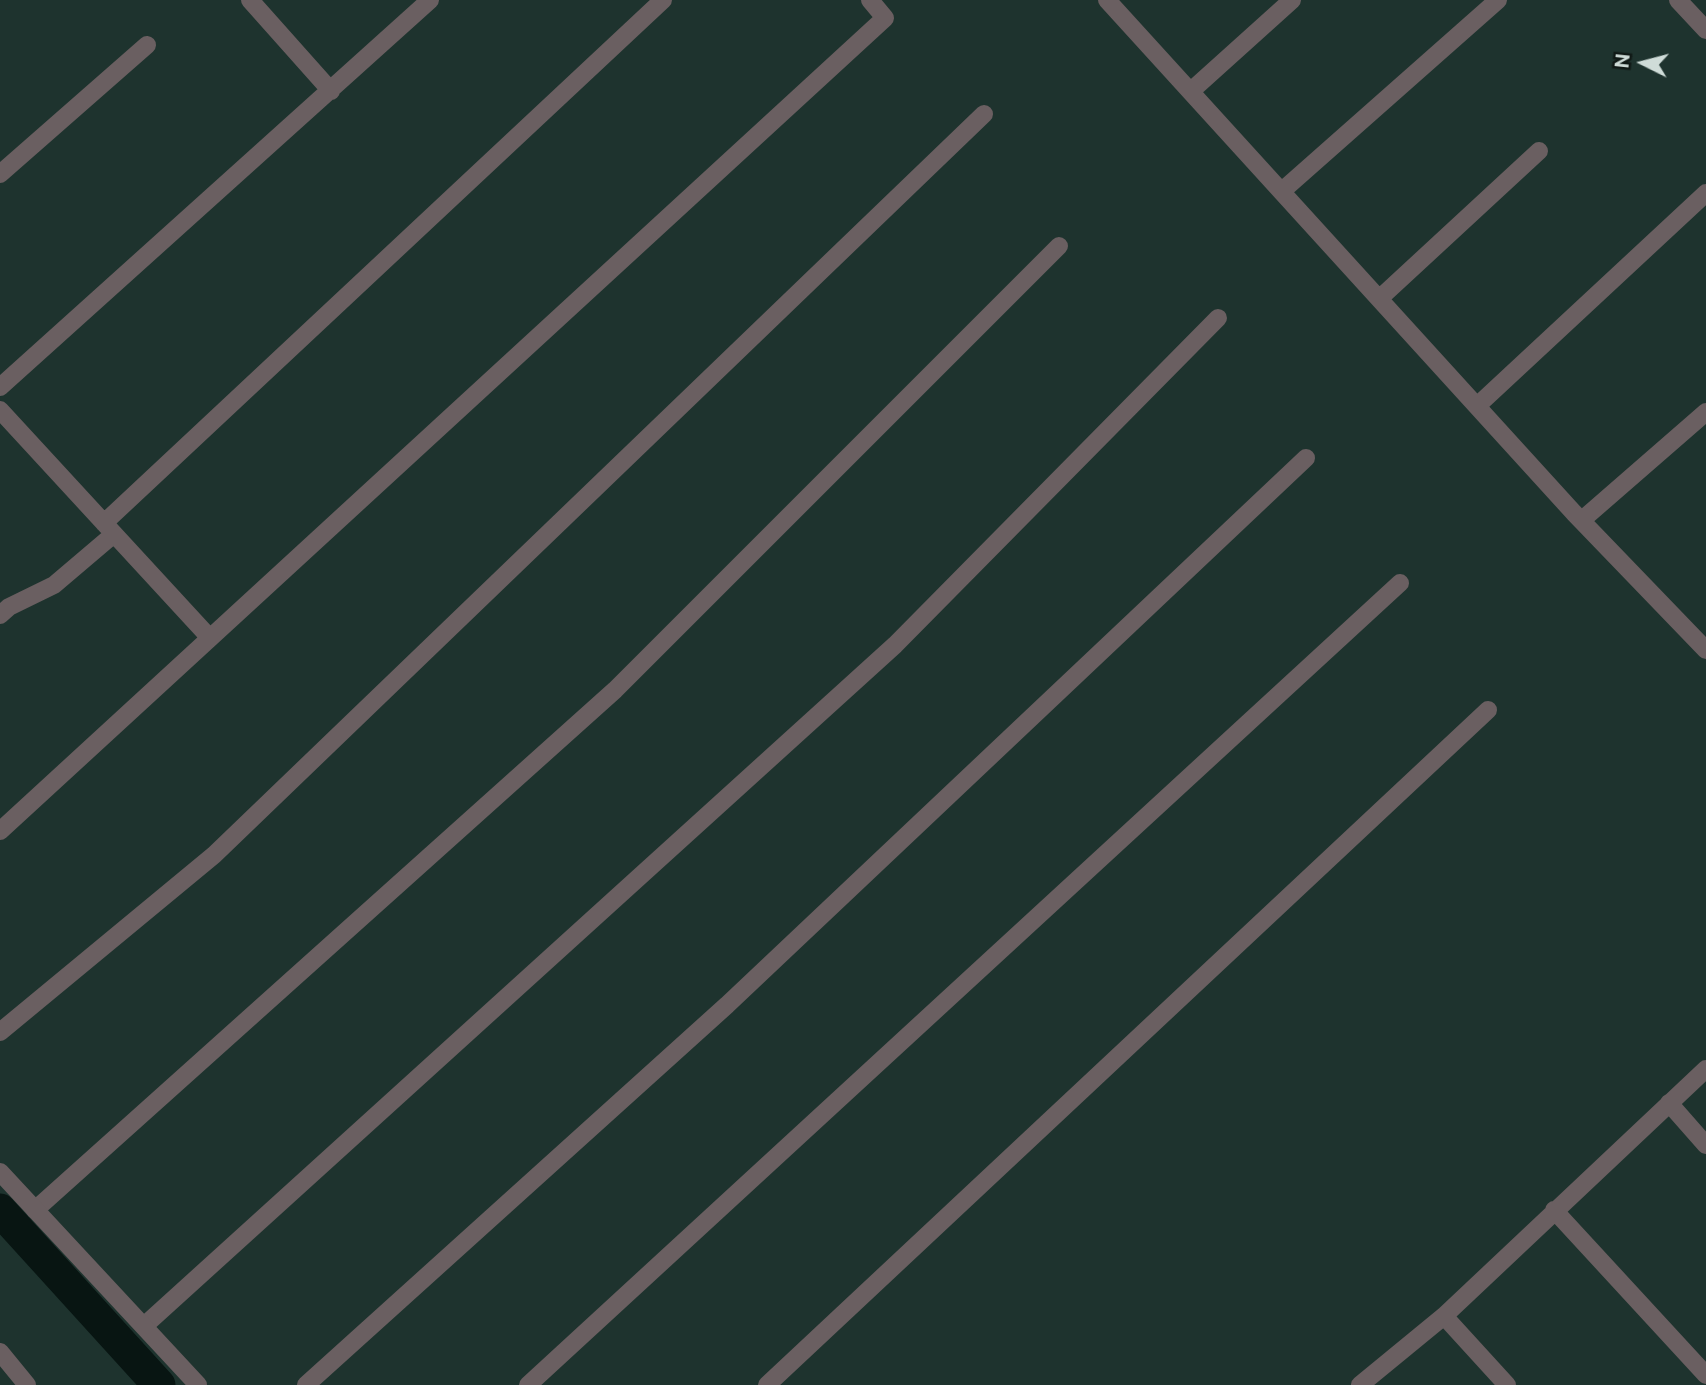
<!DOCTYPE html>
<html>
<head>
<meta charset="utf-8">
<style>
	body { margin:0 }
	#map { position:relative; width:1706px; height:1385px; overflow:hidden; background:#1e332e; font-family:"Public Sans",sans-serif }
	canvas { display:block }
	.north { position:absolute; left:1608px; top:28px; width:70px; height:70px; -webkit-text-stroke:5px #101916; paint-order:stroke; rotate:276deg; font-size:19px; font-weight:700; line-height:28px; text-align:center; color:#cfdcd8 }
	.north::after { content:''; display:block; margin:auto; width:24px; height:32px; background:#cfdcd8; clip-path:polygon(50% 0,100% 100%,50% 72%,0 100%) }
</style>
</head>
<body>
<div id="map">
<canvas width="1706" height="1385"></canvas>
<div class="north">N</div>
</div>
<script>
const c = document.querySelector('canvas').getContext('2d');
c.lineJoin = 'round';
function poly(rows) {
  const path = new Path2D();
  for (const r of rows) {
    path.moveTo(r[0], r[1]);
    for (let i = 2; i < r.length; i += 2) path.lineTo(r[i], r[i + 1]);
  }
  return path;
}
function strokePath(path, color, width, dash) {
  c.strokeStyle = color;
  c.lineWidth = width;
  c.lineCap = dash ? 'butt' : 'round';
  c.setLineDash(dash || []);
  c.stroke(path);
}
const canal = poly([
	[0,1210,159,1385]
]);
const minor = poly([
	[250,0,331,91],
	[1107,0,1574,513,1706,650],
	[1678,0,1706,30],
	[1191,91,1292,0],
	[0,174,147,45],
	[1282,191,1498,0],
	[1380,298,1539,151],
	[0,387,430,0],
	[1477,406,1706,193],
	[0,410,210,638],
	[1582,520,1706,412],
	[104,523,663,0],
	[0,615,9,607,54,585,114,534],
	[0,831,885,18,870,0],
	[0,1032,214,855,984,114],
	[1669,1103,1706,1145],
	[35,1210,615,690,1059,246],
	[1554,1210,1706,1375],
	[1444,1316,1507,1385],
	[144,1326,895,645,1218,318],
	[0,1352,27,1385],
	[306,1385,727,1005,1306,458],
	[528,1385,1400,583],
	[767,1385,1488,710],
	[1360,1385,1444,1316,1706,1069]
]);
const tertiary = poly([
	[0,1172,198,1385]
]);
strokePath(canal, '#081512', 33);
strokePath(minor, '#6a5f61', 18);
strokePath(tertiary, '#6a5f61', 18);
</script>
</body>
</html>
